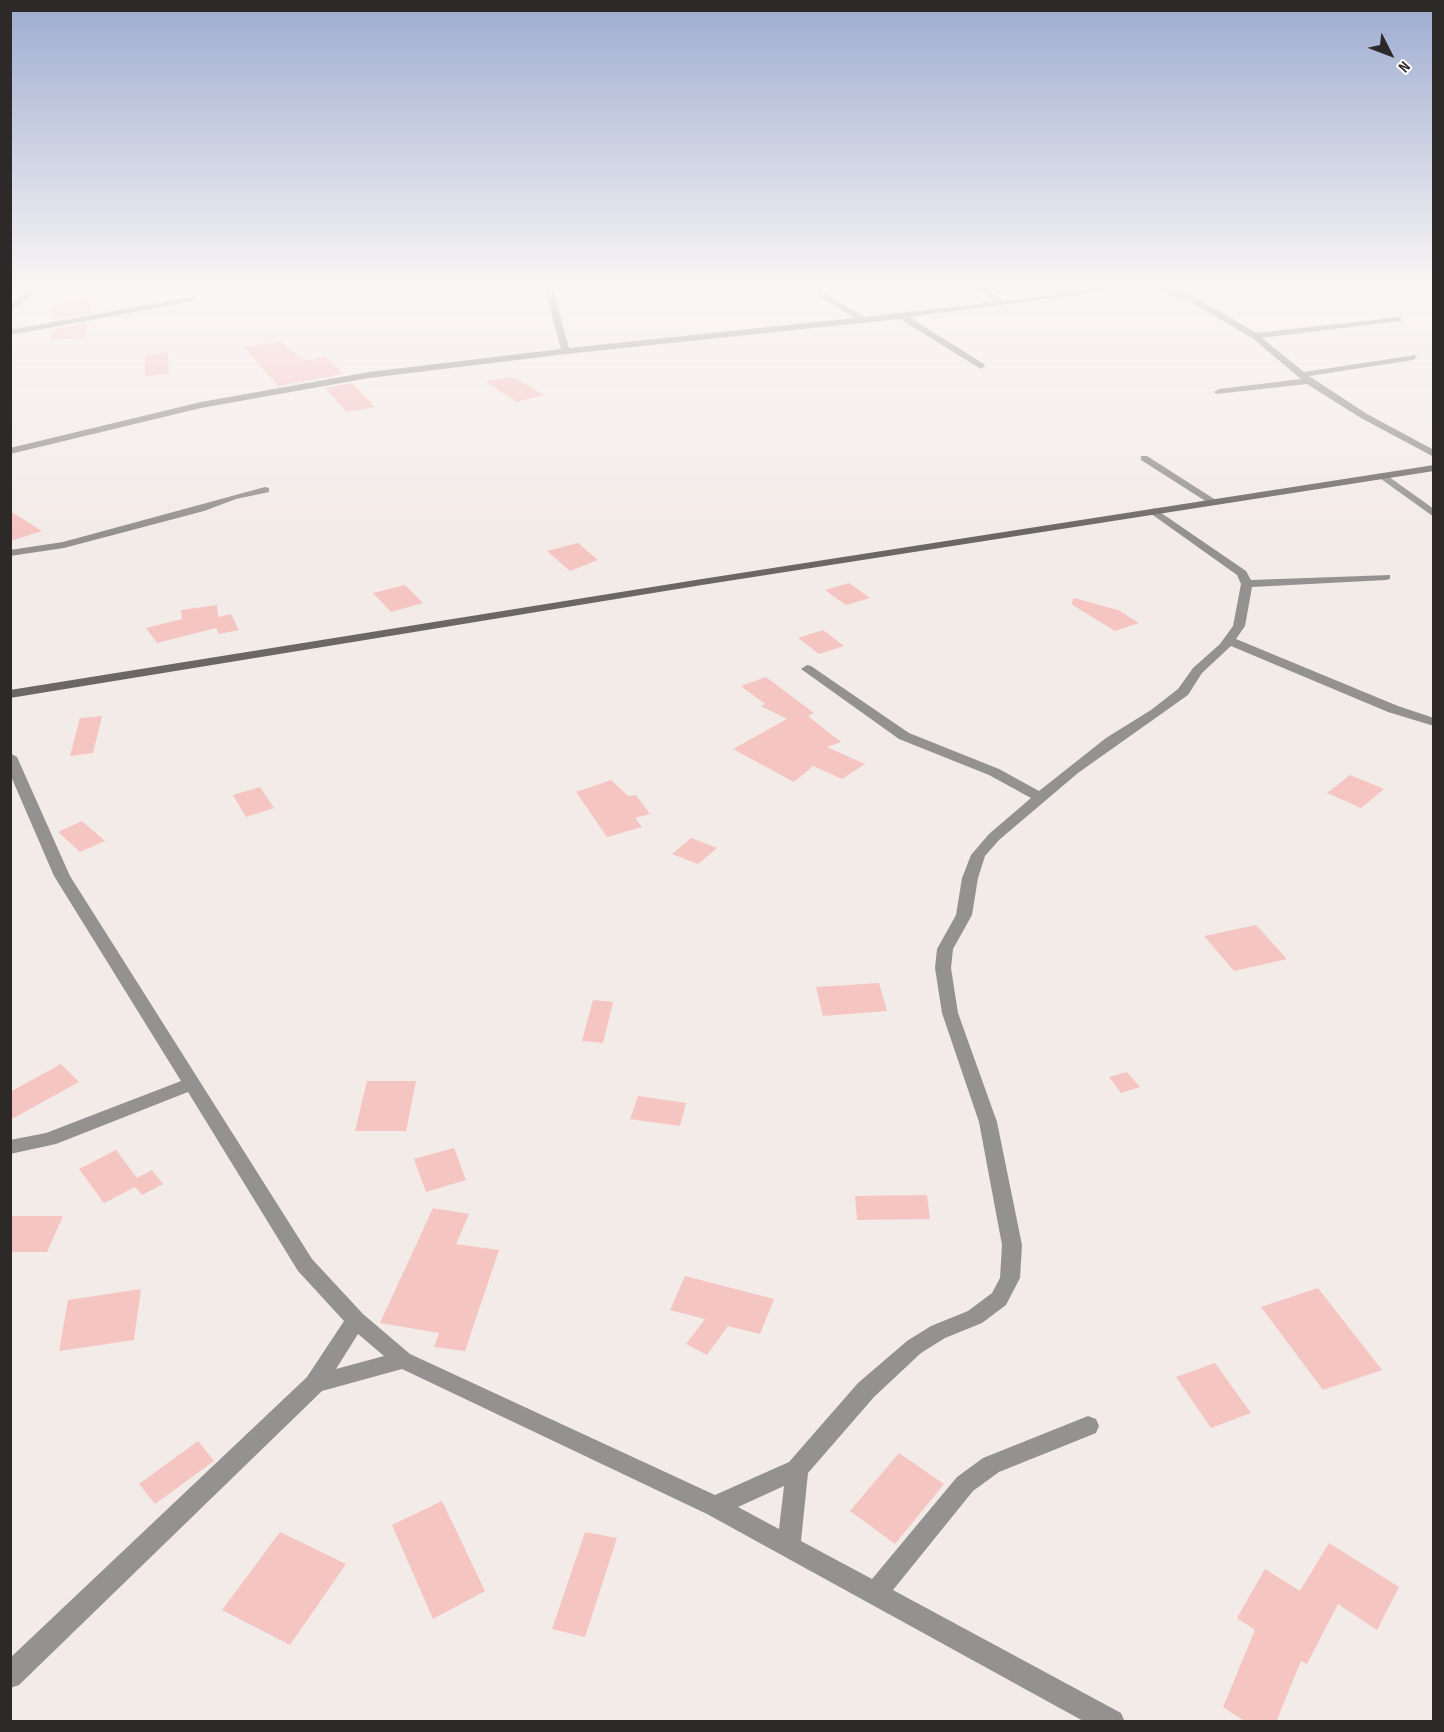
<!DOCTYPE html>
<html>
<head>
<meta charset="utf-8">
<style>
	body { margin:0 }
	#map { position:relative; width:1444px; height:1732px; overflow:hidden; background:#f3ebe8; font-family:"Sofia Sans Condensed",sans-serif }
	canvas { display:block }
	.frame { position:absolute; inset:0; border:12px solid #2c2928; pointer-events:none }
	.north { position:absolute; left:1360px; top:24px; width:60px; height:60px; -webkit-text-stroke:4px #fff; paint-order:stroke; rotate:132deg; font-size:16px; font-weight:700; line-height:24px; text-align:center; color:#2c2928 }
	.north::after { content:''; display:block; margin:auto; width:21px; height:27px; background:#2c2928; clip-path:polygon(50% 0,100% 100%,50% 72%,0 100%) }
</style>
</head>
<body>
<div id="map">
<canvas width="1444" height="1732"></canvas>
<div class="frame"></div>
<div class="north">N</div>
</div>
<script>
const c = document.querySelector('canvas').getContext('2d');
c.lineJoin = 'round';
function paint(path, color) {
  c.fillStyle = color;
  c.fill(path, 'evenodd');
}
function poly(rows) {
  const path = new Path2D();
  for (const r of rows) {
    path.moveTo(r[0], r[1]);
    for (let i = 2; i < r.length; i += 2) path.lineTo(r[i], r[i + 1]);
  }
  return path;
}
const building = poly([
	[94,297,90,313,52,320,53,304],
	[88,323,85,338,51,340,51,330],
	[280,342,305,361,325,356,343,374,278,386,244,347],
	[168,352,169,374,145,376,145,356],
	[513,377,544,395,517,402,485,381],
	[352,383,375,407,347,412,325,388],
	[10,511,42,531,10,541],
	[578,543,598,560,570,571,547,551],
	[849,583,870,598,846,605,825,590],
	[405,585,423,603,391,612,373,593],
	[1074,598,1118,610,1139,623,1115,631,1071,604],
	[217,605,218,617,231,614,239,630,219,634,216,628,157,643,146,628,182,619,181,610],
	[823,630,844,646,819,654,798,638],
	[766,677,814,713,808,716,841,742,827,747,865,764,842,779,813,766,794,782,733,749,787,719,761,706,765,704,741,686],
	[102,716,93,753,70,756,80,718],
	[1350,775,1384,789,1361,808,1327,793],
	[611,780,628,796,636,795,650,814,635,818,642,827,607,837,576,792],
	[260,787,274,808,246,817,233,795],
	[82,821,105,841,80,852,58,832],
	[691,838,717,848,698,864,672,854],
	[1256,925,1287,959,1234,971,1204,936],
	[879,983,887,1011,823,1016,816,987],
	[593,1000,613,1002,603,1043,582,1041],
	[61,1064,79,1082,10,1120,10,1092],
	[1127,1072,1140,1087,1121,1093,1109,1077],
	[367,1081,416,1081,406,1131,355,1131],
	[638,1096,686,1103,680,1126,630,1119],
	[454,1148,466,1180,426,1192,414,1159],
	[116,1150,137,1178,152,1170,163,1184,142,1195,135,1187,104,1203,79,1169],
	[927,1195,930,1219,857,1220,855,1196],
	[433,1208,469,1214,456,1244,499,1250,465,1351,434,1347,439,1333,380,1323],
	[10,1216,63,1216,47,1252,10,1252],
	[685,1276,774,1299,760,1334,728,1326,707,1355,686,1344,705,1319,670,1310],
	[1318,1288,1382,1370,1323,1390,1261,1307],
	[141,1289,134,1340,59,1351,68,1300],
	[1215,1363,1251,1413,1211,1428,1176,1377],
	[198,1441,214,1461,155,1504,139,1484],
	[899,1453,944,1484,895,1544,850,1511],
	[442,1501,485,1591,433,1619,392,1525],
	[280,1532,346,1564,290,1645,222,1610],
	[585,1532,617,1538,585,1637,552,1629],
	[1329,1543,1399,1587,1377,1630,1338,1604,1307,1664,1301,1661,1276,1722,1246,1722,1223,1707,1255,1630,1237,1618,1265,1569,1300,1591]
]);
const street = poly([
	[25,289,33,289,31,297,10,310,10,304,24,294,25,289],
	[545,289,553,289,569,348,855,318,818,296,818,289,826,289,825,293,864,317,995,302,978,289,987,289,1004,301,1096,289,1121,289,909,317,984,364,985,366,981,369,900,319,566,354,369,378,201,408,10,454,10,448,201,402,369,372,561,349,545,289],
	[1154,289,1167,289,1195,297,1256,333,1401,317,1401,321,1398,321,1262,338,1304,372,1416,355,1417,357,1413,360,1309,376,1367,414,1434,450,1434,457,1361,418,1307,384,1216,394,1214,392,1219,389,1301,379,1252,338,1189,301,1154,289],
	[191,297,194,297,194,301,10,335,10,330,191,297],
	[1141,456,1147,456,1219,502,1210,504,1141,460,1141,456],
	[1385,474,1434,509,1434,517,1381,479,1380,477,1385,474],
	[265,487,269,488,269,492,236,499,204,511,64,548,10,556,10,550,63,542,265,487],
	[1154,508,1246,571,1251,580,1390,575,1390,579,1386,580,1252,587,1245,626,1236,639,1398,706,1434,718,1434,726,1388,712,1231,646,1202,673,1188,695,1078,773,999,840,985,856,978,878,972,915,953,949,951,968,958,1013,997,1122,1022,1245,1020,1278,1006,1305,982,1323,945,1338,921,1353,874,1397,808,1473,801,1541,872,1579,957,1477,983,1458,1088,1416,1096,1419,1099,1426,1096,1433,999,1472,973,1491,893,1590,1121,1713,1125,1722,1085,1722,707,1514,402,1369,322,1391,19,1685,10,1688,10,1658,307,1377,344,1321,298,1271,188,1092,56,1144,10,1154,10,1140,46,1133,181,1081,54,876,10,774,10,753,17,757,70,876,312,1259,363,1314,410,1354,715,1495,789,1462,858,1383,907,1341,931,1326,968,1311,992,1293,1000,1278,1002,1245,979,1122,942,1013,935,968,937,949,956,915,962,878,971,855,989,834,1031,798,989,775,899,739,801,669,807,665,811,666,909,733,999,769,1039,791,1106,738,1151,710,1178,689,1193,668,1220,644,1233,626,1241,584,1237,575,1150,513,1149,511,1154,508],
	[358,1334,384,1356,336,1369,358,1334],
	[784,1486,779,1529,738,1507,784,1486]
]);
const secondary = poly([
	[1434,465,1434,471,702,585,10,698,10,690,702,579,1434,465]
]);
paint(building, '#f5c5c2');
paint(street, '#949290');
paint(secondary, '#6a6764');
const sky = c.createLinearGradient(0, 0, 0, 532);
sky.addColorStop(0, '#9dacd0');
sky.addColorStop(0.54, '#faf6f5');
sky.addColorStop(1, '#faf6f500');
c.fillStyle = sky;
c.fillRect(0, 0, 1444, 532);
</script>
</body>
</html>
